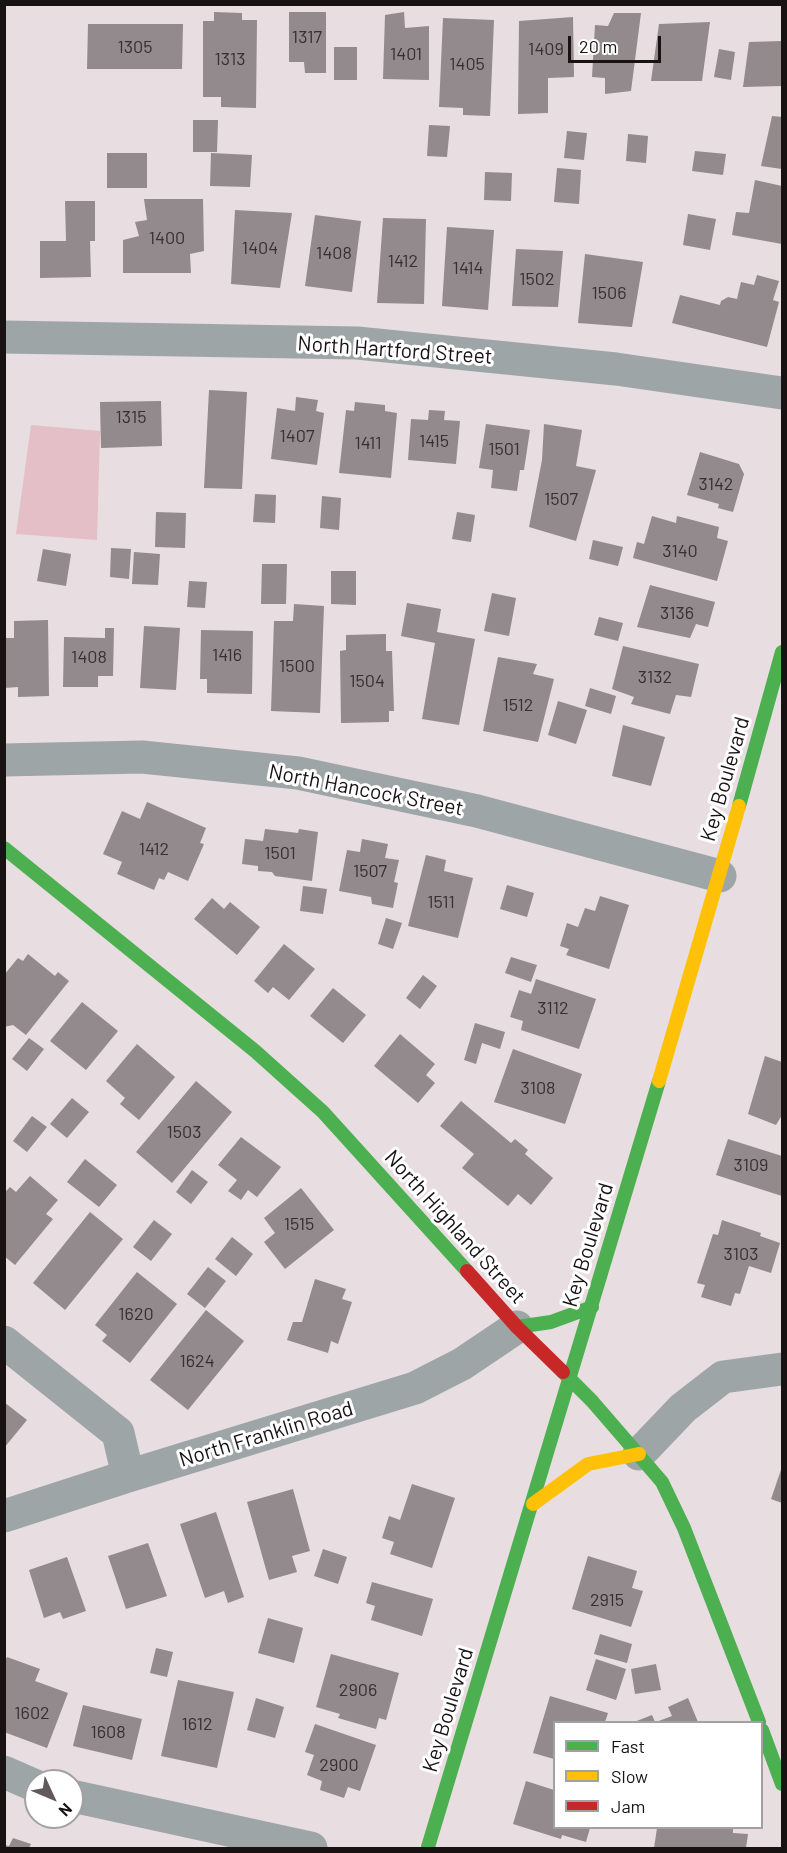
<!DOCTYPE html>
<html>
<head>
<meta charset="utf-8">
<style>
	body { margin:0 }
	#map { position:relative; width:787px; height:1853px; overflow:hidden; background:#e8dde0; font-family:Barlow,sans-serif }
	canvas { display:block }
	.frame { position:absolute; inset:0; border:6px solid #181213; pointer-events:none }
	.legend { position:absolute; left:553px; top:1721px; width:210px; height:108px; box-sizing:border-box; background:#fff; border:2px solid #a3a0a1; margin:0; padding:8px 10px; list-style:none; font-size:18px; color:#181213 }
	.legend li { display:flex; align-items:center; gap:12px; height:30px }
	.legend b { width:30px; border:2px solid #a3a0a1 }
	.north { position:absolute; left:24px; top:1769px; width:60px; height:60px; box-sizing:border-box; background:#fff; border:2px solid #a3a0a1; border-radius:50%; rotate:134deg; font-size:16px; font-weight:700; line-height:24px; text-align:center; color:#181213 }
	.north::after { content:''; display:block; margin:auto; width:21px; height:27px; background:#61595b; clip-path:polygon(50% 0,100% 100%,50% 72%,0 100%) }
	.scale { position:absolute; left:568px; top:36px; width:93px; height:27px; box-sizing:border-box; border:3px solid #181213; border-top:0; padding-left:8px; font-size:18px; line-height:21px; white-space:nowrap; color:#181213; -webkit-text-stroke:4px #fff; paint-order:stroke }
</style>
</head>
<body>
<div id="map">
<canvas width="787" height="1853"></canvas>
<div class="frame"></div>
<ul class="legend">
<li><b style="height:8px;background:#4caf50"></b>Fast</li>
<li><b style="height:8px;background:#ffc107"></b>Slow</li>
<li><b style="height:8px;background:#c62828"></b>Jam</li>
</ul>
<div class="north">N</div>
<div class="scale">20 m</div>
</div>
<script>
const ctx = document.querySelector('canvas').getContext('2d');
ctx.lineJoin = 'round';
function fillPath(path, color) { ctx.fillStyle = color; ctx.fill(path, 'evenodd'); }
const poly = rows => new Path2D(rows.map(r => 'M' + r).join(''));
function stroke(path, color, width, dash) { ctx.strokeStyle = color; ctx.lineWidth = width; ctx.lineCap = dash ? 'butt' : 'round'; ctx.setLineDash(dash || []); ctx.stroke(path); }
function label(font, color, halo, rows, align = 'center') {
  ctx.font = font + ' Barlow,sans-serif'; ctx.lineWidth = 6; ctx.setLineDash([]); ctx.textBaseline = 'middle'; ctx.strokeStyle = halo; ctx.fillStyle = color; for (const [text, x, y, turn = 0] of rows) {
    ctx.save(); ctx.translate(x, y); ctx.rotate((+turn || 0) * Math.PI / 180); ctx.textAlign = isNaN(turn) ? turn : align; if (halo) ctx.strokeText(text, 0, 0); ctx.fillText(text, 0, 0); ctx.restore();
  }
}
fillPath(poly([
	[31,425,100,431,97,540,16,534]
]), '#e4bfc7');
fillPath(poly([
	[214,12,242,13,242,20,257,20,256,108,221,107,221,97,203,97,203,21,214,21],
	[289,12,326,12,326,73,305,73,304,62,289,62],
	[404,12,405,28,429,26,429,80,383,79,385,15],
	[614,13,641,13,631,91,605,94,605,78,592,77,595,25,608,26],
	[573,17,574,77,548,78,548,113,518,114,519,21],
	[443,18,494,20,490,116,463,115,463,108,439,107],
	[710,22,702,81,651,81,659,24],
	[88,24,183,24,182,69,87,69],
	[782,41,782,86,743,87,749,42],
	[334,47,357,47,357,80,334,80],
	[719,49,735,52,731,80,714,77],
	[772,116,782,117,782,169,761,166],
	[193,120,218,120,217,152,193,152],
	[429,125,450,126,447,157,427,156],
	[567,131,587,133,584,160,564,158],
	[628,134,648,136,646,163,626,161],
	[695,151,726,154,723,175,692,171],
	[107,153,147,153,147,188,107,188],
	[211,153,252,155,250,187,210,186],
	[557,168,581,170,579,204,554,202],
	[485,172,512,173,511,201,484,200],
	[755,180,782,186,782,244,732,235,736,212,749,213],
	[144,199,203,199,204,251,190,254,191,273,123,273,123,240,139,236,135,222,147,220],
	[65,201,95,201,95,241,90,241,91,277,40,278,40,241,66,241],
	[235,210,292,213,280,288,231,284],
	[688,214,716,219,710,250,683,245],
	[315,215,361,221,352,292,305,286],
	[383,218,426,219,424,304,377,303],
	[447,227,494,230,488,310,442,306],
	[516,249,563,251,558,307,512,306],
	[585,254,643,262,632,327,578,323],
	[757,275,779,281,773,300,779,302,767,347,672,323,680,295,720,305,721,301,728,297,737,299,741,282,754,285],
	[209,390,247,392,242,489,204,488],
	[296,397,318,400,316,411,324,413,317,465,271,459,277,408,295,411],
	[161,401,162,446,101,448,100,402],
	[355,402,385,405,385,411,397,413,391,478,339,473,346,410,354,411],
	[429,410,445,411,444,420,460,421,456,464,408,460,411,419,428,420],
	[486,424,530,430,524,470,520,470,517,491,491,488,493,470,479,468],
	[544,424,582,430,576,466,596,470,576,541,529,527,542,460],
	[700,452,739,464,744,474,733,512,718,508,719,504,687,495],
	[255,494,276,495,275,523,253,522],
	[322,496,341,498,339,530,320,528],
	[156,512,186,513,185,548,155,547],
	[457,512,475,515,471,542,452,539],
	[652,516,676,523,677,516,719,527,717,538,728,541,717,581,633,558,637,542,644,544],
	[593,540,623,547,618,566,589,559],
	[111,548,131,549,129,579,110,577],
	[43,549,71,554,66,586,37,581],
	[134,552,160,554,158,585,132,584],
	[262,564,287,564,286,604,261,604],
	[331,571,356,571,356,605,331,604],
	[189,581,207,582,205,608,187,607],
	[650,585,715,602,708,627,696,624,690,638,637,627],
	[492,593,516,598,509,636,484,631],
	[407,603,441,609,437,632,475,639,459,725,422,719,435,643,401,636],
	[294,604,324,606,320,713,271,711,274,621,293,621],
	[599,617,623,623,618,641,594,635],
	[48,620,49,696,18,697,18,687,4,688,4,638,14,638,14,621],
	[144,626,180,628,176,690,140,688],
	[105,628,114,628,113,676,98,676,98,687,63,687,64,637,105,638],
	[201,630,253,631,252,694,207,693,207,679,200,679],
	[386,634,386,651,392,651,394,711,389,711,389,722,341,723,340,651,346,650,346,635],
	[623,646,699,664,691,697,676,695,670,714,631,704,634,697,612,689],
	[498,657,537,664,533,674,554,679,538,742,483,731],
	[590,688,616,696,611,714,585,706],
	[558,701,587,710,576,744,548,735],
	[623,725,665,737,651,786,612,776],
	[147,802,206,828,200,843,204,844,188,881,168,872,164,880,159,878,154,890,117,874,122,862,103,854,122,811,140,819],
	[265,829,298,833,299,829,318,832,312,881,275,876,272,872,258,871,258,866,242,864,245,839,263,841],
	[362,839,388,844,385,858,399,860,394,882,398,883,393,908,372,904,371,897,339,891,347,850,360,852],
	[426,855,446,860,444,871,473,878,458,938,408,926],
	[507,885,534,893,527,917,500,909],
	[303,886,327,889,323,914,300,911],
	[600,896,629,905,609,969,566,955,569,949,560,946,567,923,578,927,585,908,595,911],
	[212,898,224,909,230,902,260,927,237,955,194,919],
	[386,918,402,923,393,949,378,944],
	[284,944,315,969,289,1000,273,987,268,993,254,981],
	[28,954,55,976,58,972,69,981,26,1035,13,1025,4,1027,4,975,18,958,23,961],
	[511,957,537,965,531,982,505,973],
	[423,975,437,986,420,1009,406,998],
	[536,979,596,999,579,1049,521,1030,523,1021,510,1017,519,990,531,994],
	[333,988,366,1015,343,1043,310,1016],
	[82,1002,118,1031,86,1070,50,1041],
	[475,1023,505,1032,500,1049,482,1043,476,1064,464,1060],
	[400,1034,435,1064,426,1075,435,1083,418,1103,374,1066],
	[29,1038,44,1049,27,1071,12,1059],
	[137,1044,175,1077,139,1120,120,1104,125,1098,106,1081],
	[513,1049,582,1074,565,1124,494,1102],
	[765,1056,782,1062,782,1115,776,1125,748,1114],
	[196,1081,232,1112,172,1183,136,1152],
	[72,1098,89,1112,67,1138,50,1124],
	[461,1101,511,1143,515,1139,528,1150,525,1154,553,1178,531,1205,518,1194,508,1206,462,1168,474,1154,440,1126],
	[32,1116,47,1127,27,1152,13,1141],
	[241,1137,281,1167,257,1197,248,1190,241,1200,228,1191,237,1180,218,1165],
	[728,1139,782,1156,782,1196,716,1175],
	[85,1159,117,1185,99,1207,67,1182],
	[192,1170,208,1182,191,1204,176,1192],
	[30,1176,58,1200,46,1214,53,1219,15,1265,4,1256,4,1193,10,1187,16,1192],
	[301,1188,334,1230,285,1269,264,1242,275,1233,264,1218],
	[90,1212,123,1239,65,1310,33,1283],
	[154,1220,172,1234,151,1261,133,1247],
	[722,1220,761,1233,760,1236,780,1243,771,1273,749,1266,740,1294,735,1293,731,1306,701,1297,705,1285,697,1283,713,1234,718,1235],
	[232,1237,253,1254,236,1276,215,1259],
	[208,1267,226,1281,205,1308,187,1294],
	[137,1272,177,1304,130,1363,102,1341,107,1335,95,1325],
	[315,1279,346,1289,342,1299,352,1302,338,1344,331,1341,328,1353,287,1340,293,1322,302,1322],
	[206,1310,244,1341,188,1410,150,1380],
	[4,1402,27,1420,4,1448],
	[782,1467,782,1503,771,1499],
	[412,1484,455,1498,432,1568,390,1554,394,1542,382,1538,389,1516,400,1520],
	[293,1489,310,1551,292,1556,297,1572,269,1580,247,1502],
	[216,1512,244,1597,228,1603,224,1591,205,1598,180,1524],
	[148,1543,167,1596,126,1609,108,1556],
	[323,1549,347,1557,338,1584,314,1576],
	[588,1556,637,1571,632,1588,643,1591,631,1627,572,1609],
	[67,1557,86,1611,63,1619,60,1612,44,1618,29,1570],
	[372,1582,433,1599,422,1636,371,1620,375,1606,366,1603],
	[268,1618,303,1628,294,1663,258,1653],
	[600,1634,632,1644,627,1663,594,1654],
	[156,1648,173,1652,167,1677,150,1673],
	[331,1654,399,1673,386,1720,379,1718,376,1729,338,1718,340,1714,316,1707],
	[7,1657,40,1669,35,1681,68,1693,47,1748,4,1732,4,1663],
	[596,1659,626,1669,616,1700,586,1690],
	[656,1664,661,1690,635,1694,631,1669],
	[178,1680,234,1692,217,1768,161,1756],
	[550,1696,608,1713,605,1722,554,1722,554,1759,533,1753],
	[256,1698,284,1707,275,1738,247,1730],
	[688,1698,698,1722,656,1722,672,1716,668,1707],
	[83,1705,142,1719,132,1760,73,1746],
	[652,1715,655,1722,634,1722],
	[315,1724,376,1745,360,1791,348,1787,344,1798,320,1790,322,1781,307,1775,314,1755,305,1752],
	[526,1781,554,1790,554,1828,590,1828,586,1842,562,1835,561,1839,513,1824],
	[657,1828,733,1828,733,1833,748,1834,746,1848,654,1848],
	[13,1838,31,1844,29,1848,4,1848,4,1845,9,1846]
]), '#928a8c');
stroke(poly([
	[4,337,357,343,616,369,782,393],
	[4,760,142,757,298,773,477,811,720,876],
	[4,1342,118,1433,128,1476],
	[639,1454,683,1408,723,1377,782,1369],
	[4,1516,128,1476,415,1388,462,1364,517,1327],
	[4,1772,36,1786],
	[72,1796,311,1848]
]), '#9ea5a7', 33);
stroke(poly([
	[739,806,782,652],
	[4,848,255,1051,323,1112,467,1271],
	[517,1327,551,1322,592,1307],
	[563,1372,592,1401,662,1482,684,1528,759,1722],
	[762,1730,782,1784],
	[428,1847,659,1081]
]), '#4caf50', 14);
stroke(poly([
	[659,1081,739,806],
	[533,1504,588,1464,639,1454]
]), '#ffc107', 14);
stroke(poly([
	[467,1271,517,1327,563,1372]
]), '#c62828', 14);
label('18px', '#363031', null, [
	["1317",307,37],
	["1305",135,47],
	["1409",546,49],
	["1401",406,54],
	["1313",230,59],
	["1405",467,64],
	["1400",167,238],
	["1404",260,248],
	["1408",334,253],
	["1412",403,261],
	["1414",468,268],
	["1502",537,279],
	["1506",609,293],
	["1315",131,417],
	["1407",297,436],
	["1415",434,441],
	["1411",368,443],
	["1501",504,449],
	["3142",716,484],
	["1507",561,499],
	["3140",680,551],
	["3136",677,613],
	["1416",227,655],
	["1408",89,657],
	["1500",297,666],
	["3132",655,677],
	["1504",367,681],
	["1512",518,705],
	["1412",154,849],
	["1501",280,853],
	["1507",370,871],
	["1511",441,902],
	["3112",553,1008],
	["3108",538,1088],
	["1503",184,1132],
	["3109",751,1165],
	["1515",299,1224],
	["3103",741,1254],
	["1620",136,1314],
	["1624",197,1361],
	["2915",607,1600],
	["2906",358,1690],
	["1602",32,1713],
	["1612",197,1724],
	["1608",108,1732],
	["2900",339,1765]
]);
label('21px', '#181213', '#fff', [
	["North Hartford Street",395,350,4],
	["Key Boulevard",725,779,-74],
	["North Hancock Street",366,790,11],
	["North Highland Street",455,1227,48],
	["Key Boulevard",588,1245,-73],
	["North Franklin Road",266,1434,-17],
	["Key Boulevard",448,1710,-73]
]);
</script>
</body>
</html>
